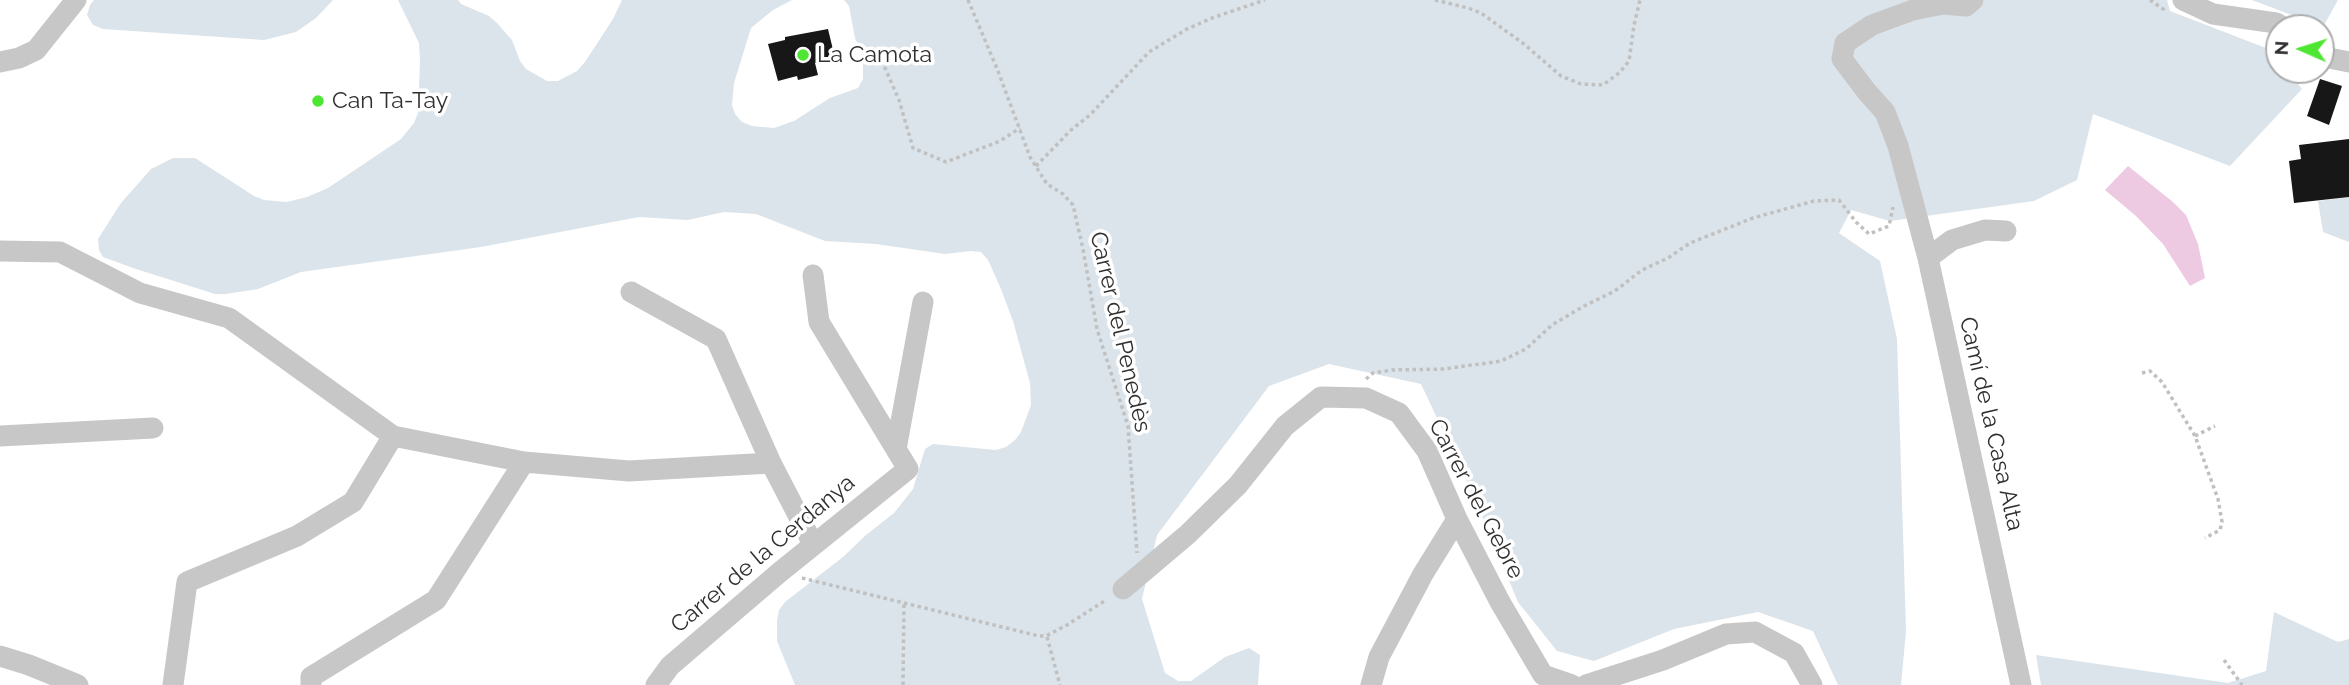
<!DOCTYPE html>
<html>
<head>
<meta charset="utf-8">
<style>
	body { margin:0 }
	#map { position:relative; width:2349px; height:685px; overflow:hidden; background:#fff; font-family:Raleway,sans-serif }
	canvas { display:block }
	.north { position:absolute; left:2265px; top:14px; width:70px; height:70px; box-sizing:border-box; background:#fff; border:2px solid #acacac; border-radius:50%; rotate:273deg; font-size:19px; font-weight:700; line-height:28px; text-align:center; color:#303030 }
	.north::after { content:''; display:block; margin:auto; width:24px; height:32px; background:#4fe633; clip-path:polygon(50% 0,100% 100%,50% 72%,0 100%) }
</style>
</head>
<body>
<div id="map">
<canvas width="2349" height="685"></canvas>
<div class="north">N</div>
</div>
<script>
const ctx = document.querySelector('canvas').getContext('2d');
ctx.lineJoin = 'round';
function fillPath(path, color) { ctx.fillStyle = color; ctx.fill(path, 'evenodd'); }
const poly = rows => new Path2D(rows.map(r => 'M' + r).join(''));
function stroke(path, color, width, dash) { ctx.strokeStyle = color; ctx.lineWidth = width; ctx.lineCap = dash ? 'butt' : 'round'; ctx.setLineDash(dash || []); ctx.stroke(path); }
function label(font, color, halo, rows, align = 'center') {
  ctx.font = font + ' Raleway,sans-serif'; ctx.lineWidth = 7; ctx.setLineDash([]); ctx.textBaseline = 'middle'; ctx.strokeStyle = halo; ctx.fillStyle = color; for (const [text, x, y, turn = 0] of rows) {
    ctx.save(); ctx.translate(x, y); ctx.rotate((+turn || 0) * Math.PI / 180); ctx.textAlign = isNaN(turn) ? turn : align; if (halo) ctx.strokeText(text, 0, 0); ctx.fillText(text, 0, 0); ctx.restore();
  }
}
fillPath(poly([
	[94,0,333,0,316,18,296,32,264,40,103,29,93,25,87,15,90,5],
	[398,0,458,0,461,4,489,16,497,23,512,40,520,61,526,69,547,81,558,81,577,71,585,62,613,19,622,0,792,0,773,10,751,28,734,83,732,105,735,114,742,122,752,126,774,128,794,121,830,98,858,88,863,79,863,57,855,38,849,6,844,0,2167,0,2170,11,2271,50,2279,60,2279,70,2287,70,2302,89,2230,166,2093,114,2077,180,2034,201,1890,221,1851,210,1839,233,1880,261,1897,339,1906,631,1901,685,1838,685,1813,631,1758,612,1674,629,1594,661,1557,651,1518,602,1470,488,1421,384,1329,364,1269,386,1157,535,1142,599,1165,673,1178,681,1191,681,1225,657,1249,648,1260,655,1258,685,795,685,777,641,777,621,779,610,785,602,843,557,866,535,894,513,913,489,925,449,933,444,996,450,1006,447,1015,440,1021,432,1031,405,1030,383,1013,321,1001,289,988,260,981,252,971,251,945,254,876,244,825,241,756,214,724,212,688,220,639,217,481,247,301,272,258,289,226,294,215,294,133,268,103,257,99,250,98,239,121,203,151,169,173,158,195,158,254,196,264,200,287,202,307,197,328,188,401,139,414,123,418,113,420,62,419,43],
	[2252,0,2338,0,2323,27],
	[2349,197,2349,242,2323,232,2318,201],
	[2274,612,2338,642,2349,639,2349,685,2041,685,2036,655,2228,683,2266,671]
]), '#dbe4ea');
fillPath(poly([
	[2128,166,2173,202,2186,215,2198,244,2205,278,2190,286,2163,244,2136,216,2105,190]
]), '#edcae2');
fillPath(poly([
	[828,29,835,58,815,63,818,75,798,80,797,76,778,81,768,44,785,40,785,37],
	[2320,79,2342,86,2329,125,2307,116],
	[2349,139,2349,197,2294,203,2289,161,2301,159,2299,145]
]), '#171717');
stroke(poly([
	[968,0,998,71,1030,157,1047,184,1063,194,1073,205,1083,249,1097,329,1128,426,1137,553],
	[1435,0,1468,8,1481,13,1524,44,1561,76,1581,84,1603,85,1620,72,1629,61,1634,25,1640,0],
	[2150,0,2166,11],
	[879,54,899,100,913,148,946,162,1000,141,1020,128],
	[1036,166,1071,130,1090,115,1149,52,1187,29,1212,18,1265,0],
	[2142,373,2150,371,2162,382,2195,436,2218,499,2222,522,2220,530,2205,538],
	[1366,379,1373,373,1392,370,1444,369,1501,361,1526,349,1552,325,1584,306,1615,291,1642,270,1668,258,1690,243,1753,218,1814,201,1839,200,1856,222,1869,234,1889,226,1893,207],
	[2195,436,2215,426],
	[802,578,1039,636,1046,636,1067,625,1106,600],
	[1047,637,1060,685],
	[2224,660,2242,685],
	[903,685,904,603]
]), '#c0c0c0', 3.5, [3.5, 3.5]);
stroke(poly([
	[2183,0,2213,14,2276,23,2285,28],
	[2321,52,2329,58,2349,62],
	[0,62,19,58,36,50,76,0],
	[2006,231,1985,230,1952,240,1928,258,2021,685],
	[0,251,60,252,140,293,229,318,393,436,524,462,629,471,771,463],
	[1928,258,1898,146,1885,112,1867,92,1842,59,1845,43,1872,25,1913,10,1943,4,1966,6,1973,0],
	[631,292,716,339,771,463,813,544],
	[0,436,153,428],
	[896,449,923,302],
	[1123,589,1188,534,1238,485,1285,426,1321,397,1366,398,1399,413,1427,451,1457,519,1500,602,1543,675,1572,685],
	[0,656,29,665,78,685],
	[173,685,187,582,297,536,353,502,393,436],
	[311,685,311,677,436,600,524,462],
	[656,685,670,666,780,572,908,469,819,322,813,275],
	[1371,685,1379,657,1423,574,1457,519],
	[1586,685,1663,660,1726,634,1755,632,1794,653,1812,685]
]), '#c7c7c7', 21);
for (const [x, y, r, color] of [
	[803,55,7,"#4fe633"],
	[318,101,7,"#4fe633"]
]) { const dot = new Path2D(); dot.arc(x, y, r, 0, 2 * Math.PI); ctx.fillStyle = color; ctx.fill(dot); stroke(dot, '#fff', 2.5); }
label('23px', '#303030', '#fff', [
	["La Camota",817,55],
	["Can Ta-Tay",332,101]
], 'left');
label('23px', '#303030', '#fff', [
	["Carrer del Penedès",1120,332,77],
	["Camí de la Casa Alta",1991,424,77],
	["Carrer del Gebre",1476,499,62],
	["Carrer de la Cerdanya",763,554,-40]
]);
</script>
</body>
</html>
